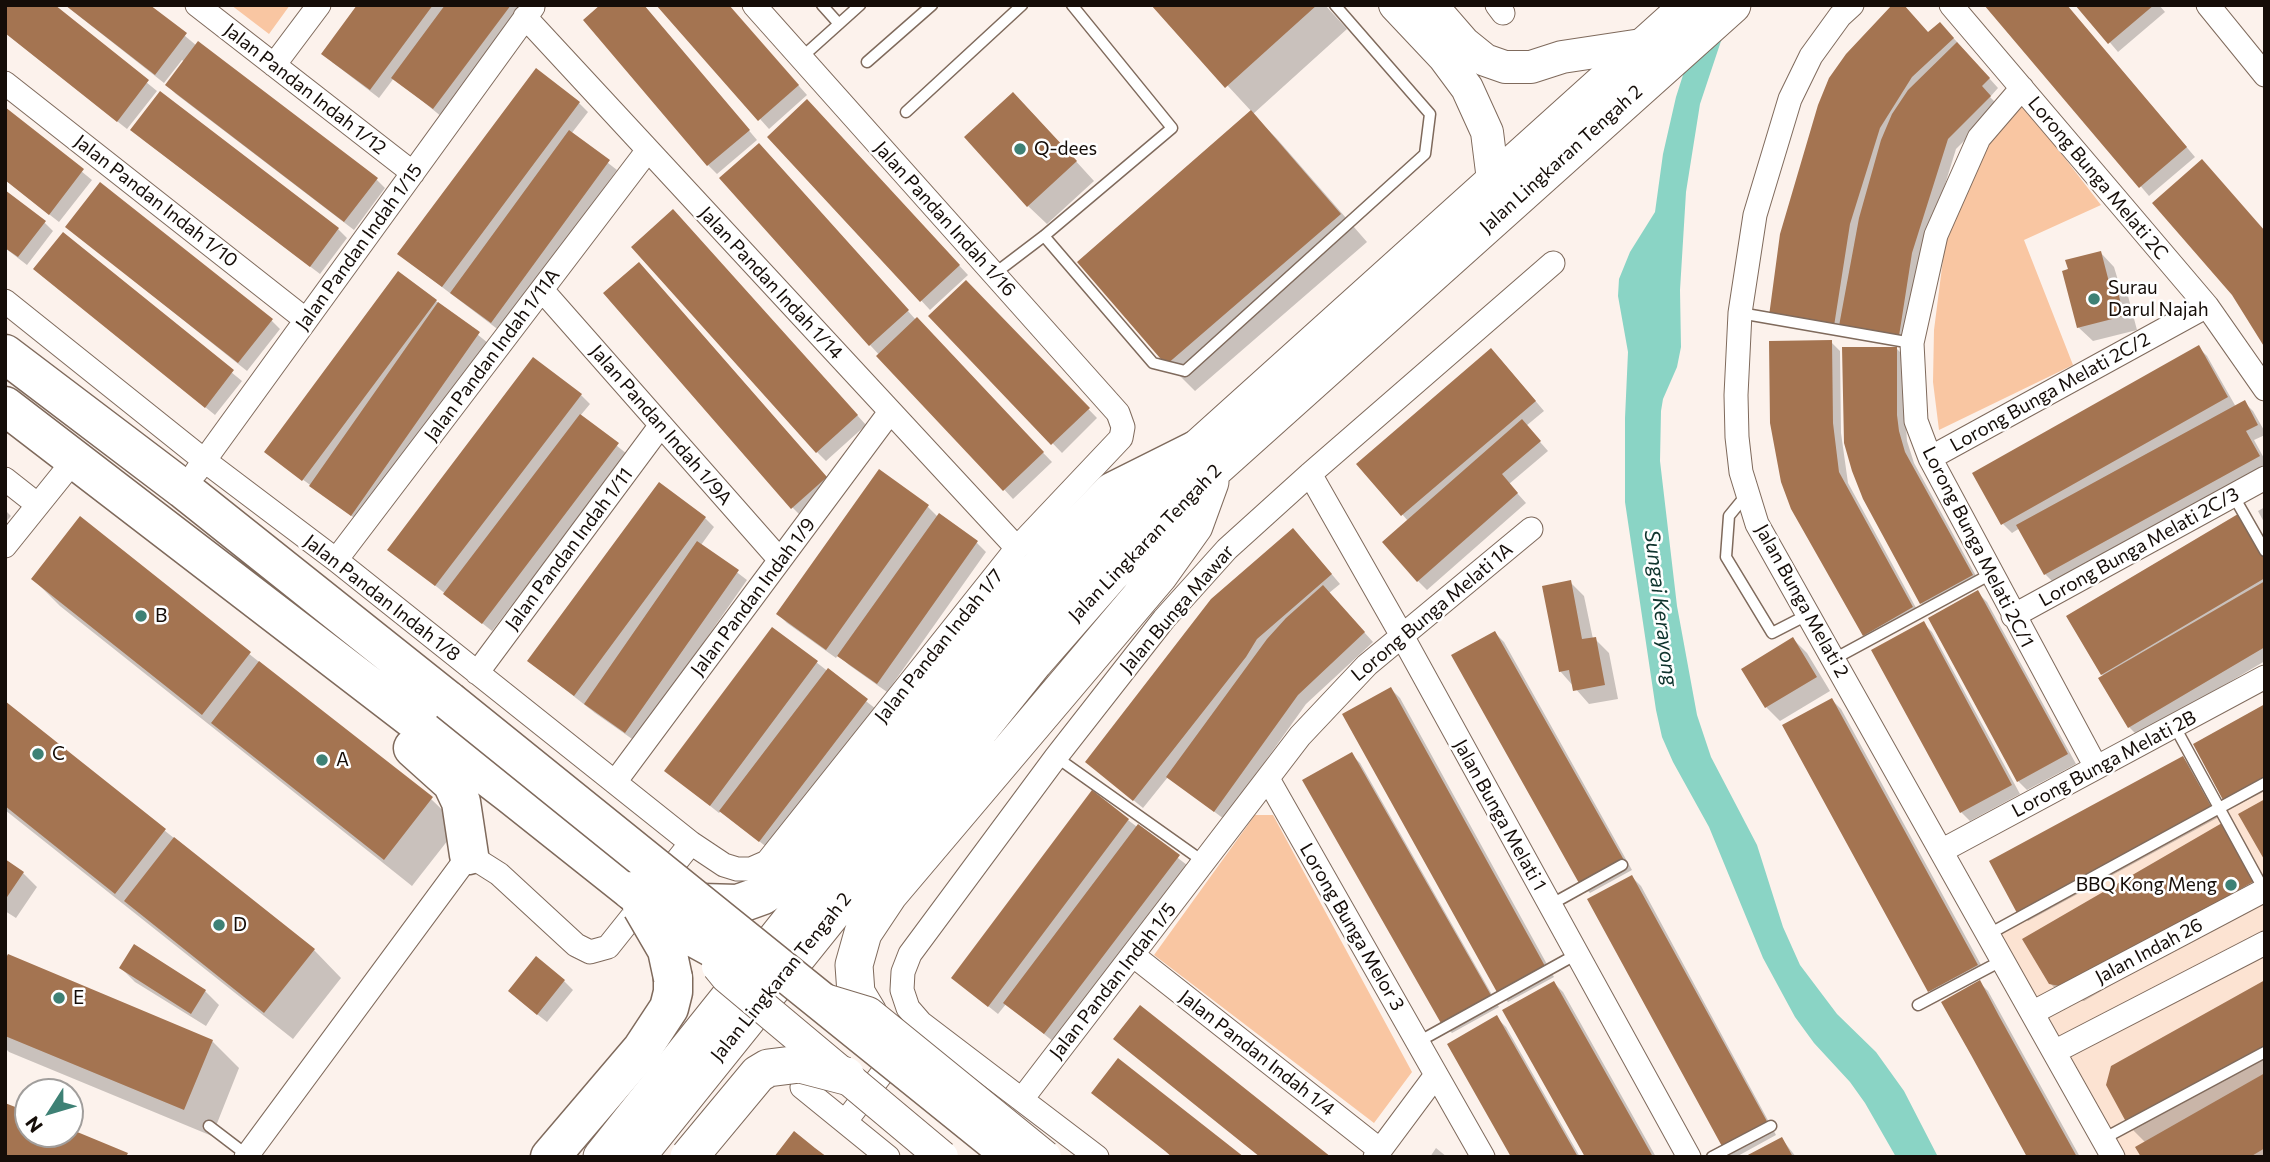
<!DOCTYPE html>
<html>
<head>
<meta charset="utf-8">
<style>
	body { margin:0 }
	#map { position:relative; width:2270px; height:1162px; overflow:hidden; background:#fcf2ec; font-family:Commissioner,sans-serif }
	canvas { display:block }
	.frame { position:absolute; inset:0; border:7px solid #150d08; pointer-events:none }
	.north { position:absolute; left:14px; top:1078px; width:70px; height:70px; box-sizing:border-box; background:#fff; border:2px solid #a19e9c; border-radius:50%; rotate:233deg; font-size:19px; font-weight:700; line-height:28px; text-align:center; color:#150d08 }
	.north::after { content:''; display:block; margin:auto; width:24px; height:32px; background:#3e8175; clip-path:polygon(50% 0,100% 100%,50% 72%,0 100%) }
</style>
</head>
<body>
<div id="map">
<canvas width="2270" height="1162"></canvas>
<div class="frame"></div>
<div class="north">N</div>
</div>
<script>
const ctx = document.querySelector('canvas').getContext('2d');
ctx.lineJoin = 'round';
function fillPath(path, color) { ctx.fillStyle = color; ctx.fill(path, 'evenodd'); }
const poly = rows => new Path2D(rows.map(r => 'M' + r).join(''));
function stroke(path, color, width, dash) { ctx.strokeStyle = color; ctx.lineWidth = width; ctx.lineCap = dash ? 'butt' : 'round'; ctx.setLineDash(dash || []); ctx.stroke(path); }
function label(font, color, halo, rows, align = 'center') {
  ctx.font = font + ' Commissioner,sans-serif'; ctx.lineWidth = 5; ctx.setLineDash([]); ctx.textBaseline = 'middle'; ctx.strokeStyle = halo; ctx.fillStyle = color; for (const [text, x, y, turn = 0] of rows) {
    ctx.save(); ctx.translate(x, y); ctx.rotate((+turn || 0) * Math.PI / 180); ctx.textAlign = isNaN(turn) ? turn : align; if (halo) ctx.strokeText(text, 0, 0); ctx.fillText(text, 0, 0); ctx.restore();
  }
}
fillPath(poly([
	[2265,781,2265,1157,2110,1157,1990,933]
]), '#fce3d2');
fillPath(poly([
	[231,5,290,5,269,34],
	[2020,100,2101,205,2024,240,2073,365,1939,430,1933,382,1934,330,1947,228,1981,144],
	[1255,815,1273,815,1412,1072,1374,1123,1154,955]
]), '#f9c6a2');
fillPath(poly([
	[1728,20,1700,104,1686,192,1680,290,1681,347,1677,367,1663,399,1661,411,1660,461,1677,606,1697,715,1711,757,1757,845,1783,927,1800,965,1837,1014,1876,1052,1904,1091,1938,1157,1896,1157,1865,1103,1850,1082,1814,1043,1795,1017,1763,958,1709,827,1673,762,1662,737,1656,710,1625,502,1625,418,1628,352,1618,296,1619,279,1630,252,1655,212,1663,154,1676,97,1691,50]
]), '#8ad4c5');
fillPath(poly([
	[52,5,157,91,127,129,5,33],
	[65,5,148,5,197,46,376,179,385,188,354,230,176,94,167,85,185,62,182,60,164,83],
	[359,5,526,5,442,117,394,78,379,98,332,62],
	[643,5,757,140,717,174,708,165],
	[658,5,727,5,807,95,769,129],
	[1153,5,1325,5,1347,29,1253,114,1278,140,1367,242,1195,391,1168,364,1252,112],
	[1987,5,2066,5,2195,157,2149,196],
	[2078,5,2159,5,2165,12,2118,52],
	[1949,33,1998,88,1990,97,1999,106,1956,149,1921,262,1907,344,1771,315,1929,34],
	[1849,326,1908,336,1907,339],
	[579,103,588,112,571,134,617,170,500,331,409,262],
	[5,109,92,180,59,222,5,180],
	[816,111,968,275,930,310,770,137],
	[1032,113,1094,181,1047,224,1028,206],
	[142,139,338,229,347,238,320,274],
	[768,154,916,320,1052,462,1013,499,870,345,722,179],
	[682,220,866,425,826,461,817,452],
	[44,222,53,231,27,265,5,248],
	[67,227,271,320,280,329,247,371],
	[63,235,242,381,215,415,35,269],
	[2100,252,2114,267,2120,287,2128,296,2137,330,2093,341,2078,327],
	[648,273,835,487,801,516,792,507],
	[966,282,1097,418,1062,453,930,316],
	[436,301,488,343,361,523,266,452],
	[1831,342,1840,351,1841,433,1848,483,1921,617,1873,643,1864,634,1793,508],
	[2198,347,2207,356,2236,407,2244,402,2253,411,2265,432,2265,435,2254,440,2265,460,2265,468,2054,583,2045,574,2020,528,2012,533,2003,524],
	[1897,349,1906,358,1906,426,1907,441,1914,463,1981,585,1930,612,1921,603,1846,442],
	[1500,359,1544,411,1526,426,1548,451,1509,484,1526,503,1427,590,1418,581,1408,521,1359,464],
	[581,395,590,404,580,416,627,454,492,631,397,555],
	[879,472,928,507,938,517,977,543,986,552,887,692,849,665,838,655,836,658,787,623,778,614],
	[2265,507,2265,524,2258,511],
	[5,510,11,516,5,523],
	[2238,517,2265,556,2265,661,2138,736,2129,727,2102,674],
	[705,518,714,527,701,545,747,580,635,741,595,713,529,661],
	[80,519,431,799,459,826,412,886,60,606,33,579],
	[1302,539,1340,584,1329,593,1373,642,1306,704,1224,819,1168,777,1143,808,1087,762],
	[1570,582,1584,596,1593,639,1595,639,1609,653,1618,699,1589,704,1560,671],
	[1978,593,1987,602,2076,764,2027,790,2018,781],
	[1923,623,1932,632,2020,794,1970,821,1961,812],
	[1495,633,1504,642,1632,870,1590,893,1581,884],
	[1793,639,1807,653,1830,691,1780,721,1766,707,1743,670],
	[816,662,876,709,769,849,721,811,719,813,666,771],
	[1391,689,1400,698,1554,977,1508,1002,1499,993],
	[1832,700,1841,709,1986,974,1939,1000,1930,991],
	[5,703,314,950,341,978,293,1039,5,810],
	[2265,707,2265,791,2234,807,2225,798],
	[1351,754,1360,763,1499,1007,1452,1033,1443,1024],
	[2183,758,2192,767,2219,817,2028,921,2019,912],
	[1128,820,1187,865,1054,1042,1006,1004,998,1014,953,978],
	[2222,825,2265,896,2084,1001,2064,998,2050,983],
	[5,861,23,873,37,887,16,918,5,911],
	[1632,877,1641,886,1776,1135,1736,1157,1733,1157,1725,1149],
	[5,953,9,956,212,1041,239,1068,212,1136,9,1052,5,1048],
	[121,968,205,991,219,1005,206,1026,135,982],
	[564,981,573,990,547,1022,519,1000],
	[1979,982,1988,991,2080,1157,2029,1157],
	[2265,982,2265,1157,2143,1157,2146,1143,2133,1130],
	[1554,983,1563,992,1656,1157,1587,1157],
	[1497,1018,1506,1027,1580,1157,1513,1157],
	[1782,1139,1796,1157,1748,1157],
	[1436,1148,1447,1157,1430,1157]
]), '#0003');
fillPath(poly([
	[5,5,55,5,149,80,117,122,5,33],
	[65,5,150,5,187,33,155,75],
	[357,5,433,5,370,90,321,54],
	[445,5,511,5,433,109,391,78],
	[600,5,644,5,750,130,707,166,583,20],
	[656,5,729,5,799,85,758,121],
	[1151,5,1317,5,1225,88],
	[1892,5,1904,5,1928,32,1940,22,1954,38,1912,77,1880,128,1850,224,1834,326,1769,316,1780,234,1818,105,1829,78,1846,54],
	[1984,5,2067,5,2187,147,2139,188],
	[2075,5,2154,5,2108,44],
	[198,41,378,178,344,222,165,85],
	[1957,42,1990,78,1982,86,1991,96,1948,139,1912,253,1899,336,1839,326,1859,218,1881,140,1892,114,1908,90],
	[536,68,580,102,442,287,397,254],
	[160,91,339,228,310,267,130,130],
	[1013,92,1077,161,1027,207,964,137],
	[807,99,960,265,920,302,767,137],
	[5,107,84,169,49,215,5,180],
	[1251,110,1341,214,1166,365,1077,262],
	[569,130,610,160,491,323,450,293],
	[759,143,909,310,869,346,719,178],
	[2202,159,2265,231,2265,348,2232,295,2152,203],
	[100,182,273,319,238,363,65,227],
	[5,190,46,221,18,257,5,248],
	[673,209,858,415,816,453,631,247],
	[63,232,234,370,205,408,33,269],
	[2101,251,2109,282,2115,280,2124,316,2077,328,2062,271,2068,269,2065,260],
	[639,262,827,477,791,509,603,293],
	[398,271,437,300,302,481,264,452],
	[966,280,1090,408,1051,445,928,316],
	[438,302,480,332,351,516,309,486],
	[917,317,1044,452,1003,491,876,356],
	[1832,340,1833,423,1839,472,1913,607,1863,636,1791,509,1781,482,1770,423,1769,341],
	[2199,345,2228,397,2001,525,1972,473],
	[1842,347,1897,347,1897,415,1899,431,1905,452,1973,575,1920,604,1863,499,1852,471,1844,443],
	[1491,348,1536,401,1401,516,1356,464],
	[533,357,582,394,435,586,387,550],
	[2245,400,2258,425,2246,431,2260,456,2044,575,2016,525],
	[580,414,619,443,482,624,443,594],
	[1522,419,1541,441,1502,474,1518,493,1417,582,1382,542],
	[879,469,929,505,826,650,776,614],
	[659,482,706,517,574,696,527,661],
	[939,513,978,541,877,684,837,656],
	[2238,514,2265,559,2265,578,2101,675,2066,616],
	[80,516,251,652,202,715,31,579],
	[1293,528,1332,574,1257,639,1246,657,1133,801,1085,762,1211,599],
	[697,541,739,570,625,733,584,704],
	[1571,580,1582,639,1596,637,1605,685,1573,691,1569,670,1559,672,1542,586],
	[2265,581,2265,647,2128,728,2098,678],
	[1323,585,1365,632,1298,695,1214,812,1166,777,1267,639,1286,618],
	[1978,590,2068,754,2017,782,1928,618],
	[1924,621,2012,785,1960,813,1871,650],
	[772,627,818,661,710,806,664,771],
	[1495,631,1624,860,1580,885,1451,655],
	[1793,637,1817,677,1765,708,1741,669],
	[259,661,433,797,384,860,211,723],
	[828,668,868,699,759,842,719,811],
	[1391,687,1546,968,1498,994,1342,714],
	[1832,698,1978,965,1928,992,1782,725],
	[5,701,166,829,115,894,5,806],
	[2265,704,2265,777,2223,800,2193,744],
	[1352,752,1492,997,1442,1025,1302,780],
	[2183,756,2212,808,2017,913,1989,861],
	[1092,790,1129,819,988,1007,951,978],
	[2265,799,2265,861,2238,814],
	[2222,823,2256,880,2070,988,2049,984,2022,939],
	[1138,824,1180,855,1044,1034,1003,1003],
	[174,837,315,949,264,1013,124,901],
	[5,859,24,872,5,900],
	[1632,875,1769,1125,1724,1150,1587,899],
	[134,944,206,990,191,1014,119,968],
	[8,954,213,1040,184,1110,5,1036,5,961],
	[536,956,565,980,537,1015,508,991],
	[1980,980,1999,1016,2077,1157,2027,1157,1971,1055,1941,1002],
	[2265,980,2265,1056,2131,1131,2106,1085,2111,1066],
	[1554,981,1643,1139,1653,1157,1585,1157,1532,1063,1502,1010],
	[1140,1005,1174,1032,1331,1157,1260,1157,1250,1149,1113,1039],
	[1497,1015,1517,1050,1578,1157,1511,1157,1447,1044],
	[1118,1058,1244,1157,1172,1157,1165,1151,1091,1093],
	[2265,1073,2265,1148,2250,1157,2141,1157,2135,1147],
	[5,1103,28,1112,28,1134,70,1134,70,1129,128,1153,126,1157,5,1157],
	[794,1131,815,1148,827,1157,774,1157],
	[1782,1137,1793,1157,1744,1157]
]), '#a47451');
const service = poly([
	[822,5,839,24],
	[801,58,860,5],
	[867,62,932,5],
	[906,112,1022,5],
	[1044,236,1153,363,1185,371,1425,154,1430,114,1335,5],
	[994,274,1044,236,1172,128,1072,5],
	[1740,313,1912,343],
	[1747,494,1729,516,1726,557,1772,633,1809,614],
	[2233,495,2265,551],
	[1834,659,1991,574],
	[2175,727,2264,890],
	[1056,757,1204,862],
	[1550,905,1622,865],
	[1989,934,2265,783],
	[1918,1005,2003,960],
	[1418,1042,1577,954],
	[209,1126,247,1155],
	[2103,1139,2265,1052],
	[1712,1157,1771,1126]
]);
const minor = poly([
	[197,5,413,173],
	[1497,5,1503,13],
	[1852,5,1840,16,1811,56,1790,99,1755,215,1740,313,1736,395,1737,437,1741,472,1757,524,2113,1157],
	[1951,5,2207,306,2265,389],
	[2208,5,2265,75],
	[525,17,1017,548],
	[274,65,319,5],
	[5,83,306,320],
	[2022,88,1979,138,1936,235,1912,343,1916,421,1930,458,2096,767],
	[542,290,780,560],
	[5,301,205,461,336,560,691,843,724,865,737,869,751,869,767,862,1017,548,1121,438,1123,427,1118,413,754,5],
	[1930,458,2207,306],
	[196,472,533,7],
	[1310,474,1401,634,1689,1157],
	[5,479,38,505],
	[5,546,75,459],
	[336,560,648,150],
	[2013,616,2265,478],
	[477,673,661,425],
	[1268,779,1483,1157],
	[615,782,890,412],
	[1943,850,2265,677],
	[1134,956,1380,1150],
	[2032,1013,2265,890],
	[2054,1052,2265,943],
	[802,1087,888,1157],
	[1022,1099,1300,736,1367,665,1531,529],
	[845,1122,900,1050],
	[246,1157,469,855,499,874,576,945,590,952,608,947,691,843],
	[1097,1157,921,1023,908,1008,902,990,903,972,910,954,1056,757,1164,619,1227,549,1310,474,1553,263],
	[1375,1157,1436,1075]
]);
const secondary = poly([
	[1395,5,1444,57,1467,88,1487,132,1493,180],
	[1431,5,1464,43,1485,60,1505,67,1531,67,1562,57,1648,44]
]);
const trunk = poly([
	[868,1013,856,993,854,965,863,933,889,894,1159,575,1194,526,1210,482],
	[602,1157,1012,644,1090,554,1196,450,1690,5],
	[636,1157,1034,662,1110,575,1214,469,1732,5]
]);
const motorway = poly([
	[5,354,183,489,449,701],
	[5,406,510,794,632,891],
	[413,748,452,783,461,802,469,855],
	[701,903,738,904,763,895,781,883,800,862,926,699,1055,550,1112,492,1196,450],
	[550,1157,642,1049,669,1008,673,992,673,978]
]);
stroke(service, '#7f6a5c', 13);
stroke(minor, '#7f6a5c', 25);
stroke(secondary, '#7f6a5c', 34);
stroke(trunk, '#7f6a5c', 39);
stroke(motorway, '#7f6a5c', 41);
stroke(service, '#fff', 10);
stroke(minor, '#fff', 23);
stroke(secondary, '#fff', 32);
stroke(trunk, '#fff', 37);
stroke(motorway, '#fff', 38);
const secondaryBridge = poly([
	[718,966,727,977,942,1157],
	[825,1000,868,1013,1045,1157]
]);
const trunkBridge = poly([
	[689,1157,758,1074,768,1068,800,1064,846,1076]
]);
const motorwayBridge = poly([
	[449,701,1014,1157],
	[632,891,695,938,737,961,759,979],
	[642,907,667,950,673,978]
]);
stroke(secondaryBridge, '#7f6a5c', 34, []);
stroke(trunkBridge, '#7f6a5c', 39, []);
stroke(motorwayBridge, '#7f6a5c', 41, []);
stroke(secondaryBridge, '#fff', 32);
stroke(trunkBridge, '#fff', 37);
stroke(motorwayBridge, '#fff', 38);
for (const [x, y, r, color] of [
	[1020,149,7,"#3e8175"],
	[2094,299,7,"#3e8175"],
	[141,616,7,"#3e8175"],
	[38,754,7,"#3e8175"],
	[322,760,7,"#3e8175"],
	[2231,885,7,"#3e8175"],
	[219,925,7,"#3e8175"],
	[59,998,7,"#3e8175"]
]) { const dot = new Path2D(); dot.arc(x, y, r, 0, 2 * Math.PI); ctx.fillStyle = color; ctx.fill(dot); stroke(dot, '#fff', 2.5); }
label('19px', '#150d08', '#fff', [
	["Jalan Pandan Indah 1/12",305,89,38],
	["Jalan Lingkaran Tengah 2",1561,159,-42],
	["Lorong Bunga Melati 2C",2098,178,50],
	["Jalan Pandan Indah 1/10",156,201,38],
	["Jalan Pandan Indah 1/16",945,219,48],
	["Jalan Pandan Indah 1/15",359,247,-54],
	["Jalan Pandan Indah 1/14",771,283,47],
	["Jalan Pandan Indah 1/11A",492,355,-53],
	["Lorong Bunga Melati 2C/2",2050,392,-29],
	["Jalan Pandan Indah 1/9A",661,425,49],
	["Jalan Lingkaran Tengah 2",1145,543,-46],
	["Lorong Bunga Melati 2C/1",1978,547,63],
	["Lorong Bunga Melati 2C/3",2139,547,-29],
	["Jalan Pandan Indah 1/11",569,549,-53],
	["Jalan Pandan Indah 1/9",753,597,-53],
	["Jalan Pandan Indah 1/8",382,598,38],
	["Jalan Bunga Melati 2",1802,601,61],
	["Jalan Bunga Mawar",1177,609,-49],
	["Lorong Bunga Melati 1A",1432,612,-40],
	["Jalan Pandan Indah 1/7",939,646,-51],
	["Lorong Bunga Melati 2B",2104,764,-28],
	["Jalan Bunga Melati 1",1500,815,61],
	["Lorong Bunga Melor 3",1352,927,60],
	["Jalan Indah 26",2149,951,-28],
	["Jalan Lingkaran Tengah 2",781,977,-51],
	["Jalan Pandan Indah 1/5",1113,981,-52],
	["Jalan Pandan Indah 1/4",1257,1053,38]
]);
label('19px', '#150d08', '#fff', [
	["Q-dees",1034,149],
	["Surau",2108,288],
	["Darul Najah",2108,310],
	["B",155,616],
	["C",52,754],
	["A",336,760],
	["BBQ Kong Meng",2217,885,"right"],
	["D",233,925],
	["E",73,998]
], 'left');
label('italic 21px', '#0f342d', '#fff', [
	["Sungai Kerayong",1661,608,83]
]);
</script>
</body>
</html>
